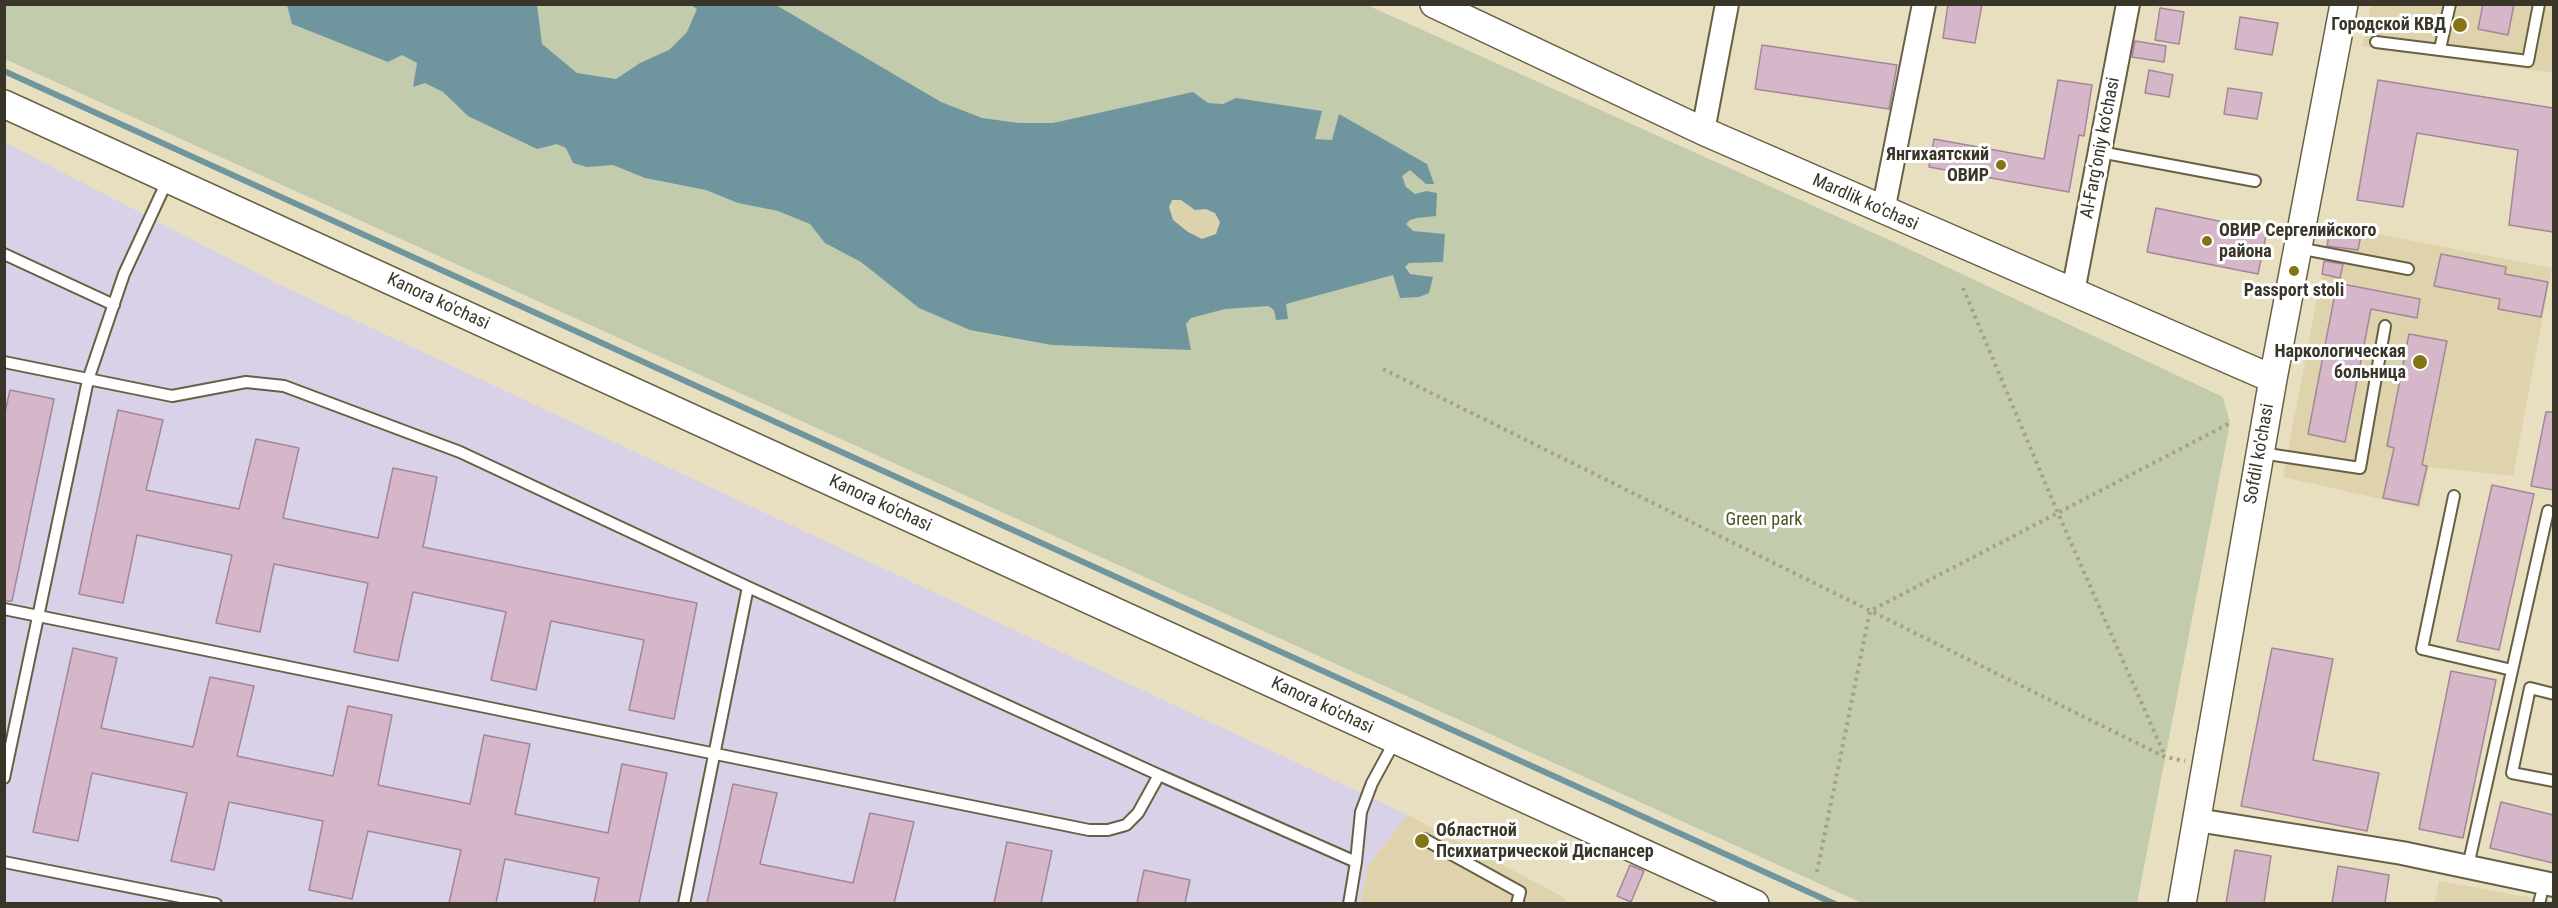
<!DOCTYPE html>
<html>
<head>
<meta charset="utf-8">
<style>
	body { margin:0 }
	#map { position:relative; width:2558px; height:908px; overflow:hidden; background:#e8dfc0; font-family:"Roboto Condensed",sans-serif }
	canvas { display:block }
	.frame { position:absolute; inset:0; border:6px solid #393529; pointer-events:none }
</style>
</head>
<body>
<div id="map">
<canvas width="2558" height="908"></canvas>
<div class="frame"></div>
</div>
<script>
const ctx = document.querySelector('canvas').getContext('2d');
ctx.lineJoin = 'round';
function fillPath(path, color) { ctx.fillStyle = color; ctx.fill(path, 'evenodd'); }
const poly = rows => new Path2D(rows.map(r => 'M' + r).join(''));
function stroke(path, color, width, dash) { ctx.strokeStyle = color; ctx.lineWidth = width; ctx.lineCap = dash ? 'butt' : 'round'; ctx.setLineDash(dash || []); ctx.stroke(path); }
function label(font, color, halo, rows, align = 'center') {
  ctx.font = font + ' "Roboto Condensed",sans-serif'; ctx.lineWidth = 6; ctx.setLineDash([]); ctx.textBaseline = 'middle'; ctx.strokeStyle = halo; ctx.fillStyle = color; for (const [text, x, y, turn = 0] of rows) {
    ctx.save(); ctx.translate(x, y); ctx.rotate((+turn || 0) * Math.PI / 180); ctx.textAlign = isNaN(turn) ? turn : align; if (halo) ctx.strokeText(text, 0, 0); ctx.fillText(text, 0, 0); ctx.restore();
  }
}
fillPath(poly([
	[4,142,280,285,1408,815,1367,867,1361,903,5,903]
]), '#d8d1e7');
fillPath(poly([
	[2371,5,2553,5,2553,73,2362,46],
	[2331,225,2552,268,2513,476,2429,467,2420,508,2283,477],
	[1408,815,1563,897,1567,903,1361,904,1367,867],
	[2439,881,2554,902,2553,904,2434,904]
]), '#ded3ac');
fillPath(poly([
	[5,4,1367,5,1896,243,2223,397,2230,423,2137,903,1862,903,5,59]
]), '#c3cbad');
fillPath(poly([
	[1172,200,1181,200,1195,209,1205,209,1215,213,1220,222,1216,234,1202,239,1188,232,1173,220,1169,207]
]), '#dcd3ae');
fillPath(poly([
	[287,5,537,5,542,44,577,73,616,79,640,63,669,50,687,32,697,9,691,5,776,5,941,102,982,118,1019,123,1053,123,1193,92,1208,103,1223,104,1236,98,1322,111,1315,139,1332,140,1339,114,1427,164,1434,184,1426,184,1410,170,1402,176,1406,187,1415,194,1426,191,1437,193,1436,216,1417,218,1410,220,1406,224,1413,231,1445,234,1443,262,1409,263,1405,267,1410,274,1433,277,1429,293,1419,297,1400,298,1393,275,1286,304,1288,319,1276,320,1274,310,1268,306,1225,309,1191,318,1186,324,1191,350,1052,345,970,330,919,308,861,262,825,243,810,224,778,211,738,203,706,190,645,178,613,165,587,167,573,163,566,148,557,144,537,149,468,116,443,92,425,83,413,87,417,63,402,55,388,62,292,24],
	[1172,200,1181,200,1195,210,1206,209,1215,213,1220,222,1216,234,1202,239,1188,232,1173,220,1169,207]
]), '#6f969f');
stroke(poly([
	[4,71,1835,904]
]), '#6f969f', 6);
const building = poly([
	[1948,4,1982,4,1975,43,1943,38,1948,4],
	[2483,4,2514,4,2508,35,2478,29,2483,4],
	[2160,8,2184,12,2179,44,2155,40,2160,8],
	[2240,17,2278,23,2272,55,2235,49,2240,17],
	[2135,41,2166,46,2164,62,2132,57,2135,41],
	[1762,45,1897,65,1889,109,1755,89,1762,45],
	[2149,70,2173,75,2169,97,2145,93,2149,70],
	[2058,80,2092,85,2084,136,2079,135,2069,192,1929,167,1934,139,2044,159,2058,80],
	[2378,80,2553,108,2553,232,2509,225,2518,150,2417,133,2403,207,2357,200,2378,80],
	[2228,88,2262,93,2257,119,2224,114,2228,88],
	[2156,208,2267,231,2258,274,2147,252,2156,208],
	[2330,229,2361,235,2358,250,2327,246,2330,229],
	[2441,254,2506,267,2505,274,2548,282,2541,317,2498,309,2500,299,2434,286,2441,254],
	[2324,261,2343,264,2340,278,2322,274,2324,261],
	[2337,283,2420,299,2417,318,2371,309,2345,442,2308,434,2337,283],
	[2409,334,2447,341,2422,465,2427,466,2418,505,2383,498,2394,448,2387,446,2409,334],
	[10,390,54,399,12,601,4,601,4,417,10,390],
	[118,410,163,420,146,490,239,509,256,439,299,448,283,518,378,538,393,468,437,477,423,547,697,603,674,719,629,710,644,640,551,621,536,690,491,680,506,612,413,592,398,661,354,652,368,583,274,564,260,632,216,623,232,555,137,535,123,603,79,594,118,410],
	[2546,412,2553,412,2553,490,2531,486,2546,412],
	[2492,485,2534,494,2499,650,2457,641,2492,485],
	[73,648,117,658,101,728,193,747,210,677,254,686,237,756,333,776,348,706,392,715,378,785,470,804,484,735,530,744,515,814,608,833,622,764,667,773,639,903,594,903,599,878,505,859,496,903,449,903,461,850,368,831,352,899,309,890,323,821,229,802,214,870,171,861,187,793,92,773,78,841,33,832,73,648],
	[2272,648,2333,659,2313,760,2379,773,2367,831,2241,806,2272,648],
	[2451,671,2496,680,2463,838,2419,829,2451,671],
	[733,784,777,793,760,864,853,883,870,813,914,822,894,903,707,903,733,784],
	[2501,802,2553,815,2553,863,2490,848,2501,802],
	[1007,842,1052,851,1041,903,994,903,1007,842],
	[2235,850,2271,856,2264,903,2226,903,2235,850],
	[1630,865,1644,871,1631,902,1617,896,1630,865],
	[2338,866,2389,875,2385,903,2332,903,2338,866],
	[1144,870,1190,880,1185,903,1137,903,1144,870]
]);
fillPath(building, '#d6b7ca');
stroke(building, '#a38798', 1.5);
const service = poly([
	[2376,42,2528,61,2539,4],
	[2440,49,2450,4],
	[2100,152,2255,181],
	[2298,248,2408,269],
	[4,254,114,305],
	[4,362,172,396,246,382,284,386,460,452,748,587,684,904],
	[2261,453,2360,468,2385,326],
	[2454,496,2422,649,2512,670],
	[748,587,1159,775],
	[4,609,1089,830,1108,830,1126,825,1138,813,1159,775,1356,862],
	[2554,694,2530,688,2512,773,2554,781],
	[4,778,88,380,124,274,168,179],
	[1424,839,1520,892,1517,904],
	[4,862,216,904],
	[2468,866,2548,511],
	[1349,904,1356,862,1361,812,1372,783,1396,739],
	[2539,904,2544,883]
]);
const minor = poly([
	[1703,131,1727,4],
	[1883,211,1924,4],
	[2073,292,2128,4],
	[2197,820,2402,853,2554,885]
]);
const tertiary = poly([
	[1434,4,1703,131,2273,379],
	[4,104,1755,904],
	[2182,904,2273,379,2344,4]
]);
stroke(service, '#686044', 14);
stroke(minor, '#686044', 26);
stroke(tertiary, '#686044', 30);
stroke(poly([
	[1963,288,2057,511,2165,756],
	[1383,369,2165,757,2185,761],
	[1817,872,1870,611,2230,423]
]), '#a7a088', 4, [3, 4.5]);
stroke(service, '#fff', 10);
stroke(minor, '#fff', 22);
stroke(tertiary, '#fff', 27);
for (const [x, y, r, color] of [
	[2460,25,8,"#837416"],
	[2001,165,6,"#837416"],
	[2207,241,6,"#837416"],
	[2294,271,6,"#837416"],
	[2420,362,8,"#837416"],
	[1422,841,8,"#837416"]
]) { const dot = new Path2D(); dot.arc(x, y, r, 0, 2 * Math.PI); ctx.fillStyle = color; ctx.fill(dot); stroke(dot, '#fff', 2); }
label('bold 18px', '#393529', '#fff', [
	["Городской КВД",2446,25],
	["Янгихаятский",1989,155],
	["ОВИР",1989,176],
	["ОВИР Сергелийского",2219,231,"left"],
	["района",2219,252,"left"],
	["Passport stoli",2294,291,"center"],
	["Наркологическая",2406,352],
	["больница",2406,373],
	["Областной",1436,831,"left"],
	["Психиатрической Диспансер",1436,852,"left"]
], 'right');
label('18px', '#393529', '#fff', [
	["Al-Farg‘oniy ko‘chasi",2101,148,-79],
	["Mardlik ko‘chasi",1865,203,24],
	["Kanora ko'chasi",438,302,25],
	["Sofdil ko'chasi",2260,454,-80],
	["Kanora ko'chasi",880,504,25],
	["Kanora ko'chasi",1322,706,25]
]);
label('18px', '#4a5522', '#fff', [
	["Green park",1764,520]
]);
</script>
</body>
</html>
